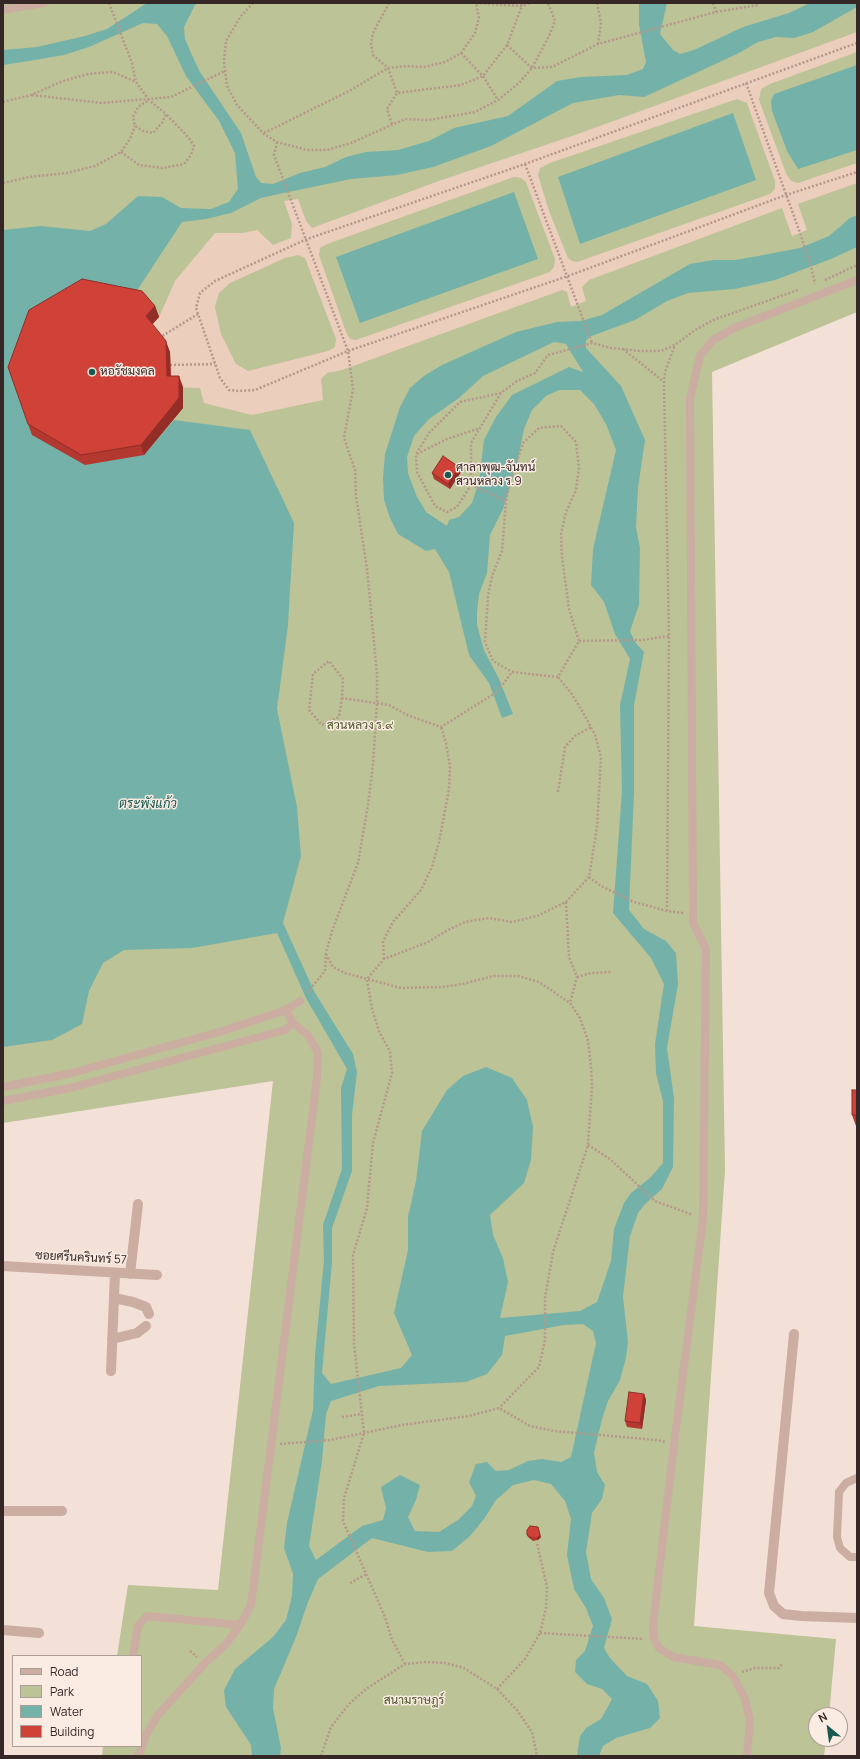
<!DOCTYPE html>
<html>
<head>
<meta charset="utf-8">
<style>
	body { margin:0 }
	#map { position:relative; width:860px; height:1759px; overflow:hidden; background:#f3e0d7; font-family:Manrope,sans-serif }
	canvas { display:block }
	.frame { position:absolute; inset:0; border:4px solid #352725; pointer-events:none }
	.legend { position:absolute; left:12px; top:1655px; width:130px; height:92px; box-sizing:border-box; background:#faebe3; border:1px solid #ab9d97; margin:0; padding:5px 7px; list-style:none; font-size:12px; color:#352725 }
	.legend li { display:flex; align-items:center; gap:8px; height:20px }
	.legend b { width:20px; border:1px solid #ab9d97 }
	.north { position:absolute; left:808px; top:1707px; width:40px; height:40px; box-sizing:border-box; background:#faebe3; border:1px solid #ab9d97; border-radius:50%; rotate:331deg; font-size:11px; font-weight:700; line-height:16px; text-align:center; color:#352725 }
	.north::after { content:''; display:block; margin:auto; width:14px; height:18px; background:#185a52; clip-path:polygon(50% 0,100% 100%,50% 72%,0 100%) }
</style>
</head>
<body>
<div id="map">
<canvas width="860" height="1759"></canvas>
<div class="frame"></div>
<ul class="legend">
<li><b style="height:5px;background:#cbada2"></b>Road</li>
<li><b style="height:11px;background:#bcc396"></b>Park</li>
<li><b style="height:11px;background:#74b2a9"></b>Water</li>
<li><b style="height:11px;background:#d04138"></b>Building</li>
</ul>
<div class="north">N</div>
</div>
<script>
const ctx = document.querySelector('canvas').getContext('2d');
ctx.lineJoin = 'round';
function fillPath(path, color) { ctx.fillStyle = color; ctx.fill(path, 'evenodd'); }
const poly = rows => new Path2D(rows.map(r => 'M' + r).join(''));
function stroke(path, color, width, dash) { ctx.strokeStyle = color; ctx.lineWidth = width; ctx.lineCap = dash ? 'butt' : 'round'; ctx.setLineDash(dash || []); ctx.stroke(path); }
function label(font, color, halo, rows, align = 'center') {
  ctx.font = font + ' Manrope,Sarabun,sans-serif'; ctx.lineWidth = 3; ctx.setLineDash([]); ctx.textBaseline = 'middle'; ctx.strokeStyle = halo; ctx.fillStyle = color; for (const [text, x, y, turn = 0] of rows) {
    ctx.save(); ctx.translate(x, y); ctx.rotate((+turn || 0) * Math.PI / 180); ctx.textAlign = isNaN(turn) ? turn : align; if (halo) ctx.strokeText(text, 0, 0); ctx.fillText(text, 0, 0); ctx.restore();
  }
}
fillPath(poly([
	[3,3,857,3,857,312,712,372,725,1170,694,1626,836,1639,829,1715,816,1715,816,1739,826,1739,824,1756,102,1756,103,1746,141,1746,141,1656,117,1656,128,1585,218,1590,273,1081,3,1123]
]), '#bcc396');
fillPath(poly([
	[857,32,857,52,770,84,761,89,759,100,786,173,791,181,798,183,857,163,857,183,798,204,807,230,792,236,782,208,589,280,582,287,586,301,571,307,567,292,562,290,342,370,327,373,321,379,323,400,252,415,204,403,200,388,171,387,150,327,159,317,175,281,215,233,242,233,257,230,273,245,291,238,292,224,284,201,298,199,306,221,312,228,436,182,575,135],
	[737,99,747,103,775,181,775,189,770,194,577,262,572,261,568,258,549,211,538,175,540,168,550,163],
	[514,177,521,178,526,182,555,259,554,267,550,272,356,340,350,339,346,332,319,255,320,248,327,244],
	[298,255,305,258,336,339,335,347,328,351,248,371,236,364,221,334,215,307,219,293,230,283,285,258]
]), '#eccebc');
fillPath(poly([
	[147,3,196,3,184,27,185,39,191,53,200,72,241,133,256,177,261,183,273,184,300,173,325,167,346,157,366,152,398,150,429,141,454,128,508,116,557,81,581,77,627,75,643,69,646,62,639,25,639,3,667,3,660,34,673,50,680,54,694,50,743,27,789,13,810,3,857,3,857,7,813,32,794,38,776,37,758,42,737,54,644,97,619,95,573,103,491,146,433,167,397,175,351,179,279,194,261,198,231,213,206,219,182,222,136,292,144,455,174,420,250,430,294,523,288,625,277,709,297,807,301,856,283,923,315,993,353,1054,357,1072,352,1115,352,1171,332,1228,332,1262,322,1373,331,1384,401,1368,412,1355,394,1313,408,1250,408,1217,416,1181,422,1131,447,1090,463,1076,486,1067,512,1078,527,1100,533,1127,531,1160,524,1183,490,1215,493,1235,503,1258,508,1282,500,1318,580,1311,597,1302,611,1261,614,1229,624,1203,631,1193,650,1178,663,1163,663,1101,656,1073,655,1044,664,984,651,958,613,913,622,791,620,705,630,659,615,634,604,602,591,585,593,549,616,450,606,424,594,404,580,390,559,390,546,396,532,410,524,429,517,464,503,509,490,535,487,573,479,594,477,612,477,625,484,650,499,679,513,714,502,718,489,683,469,655,449,572,435,549,426,551,398,534,390,518,384,500,383,478,385,454,400,407,410,388,424,376,442,365,516,332,557,322,581,321,602,315,690,264,713,260,735,260,758,256,800,248,829,236,850,218,857,215,857,247,831,259,775,280,735,289,688,293,667,301,635,320,589,337,586,341,586,348,621,386,645,440,638,488,636,527,640,548,639,605,630,631,635,642,644,652,634,705,634,792,629,910,644,929,666,941,676,953,678,984,667,1048,674,1098,673,1167,662,1189,645,1204,638,1213,630,1236,623,1297,628,1342,626,1358,620,1380,608,1401,602,1419,594,1453,597,1472,605,1485,602,1499,592,1513,586,1552,591,1579,604,1598,612,1619,604,1648,610,1658,627,1676,647,1684,658,1701,660,1718,650,1728,616,1738,603,1746,599,1756,577,1756,580,1736,586,1728,601,1719,612,1699,602,1689,587,1684,575,1672,576,1660,585,1651,593,1626,586,1608,574,1589,567,1555,571,1519,565,1501,551,1484,534,1480,513,1485,496,1500,484,1519,470,1536,452,1551,428,1552,372,1538,318,1579,308,1602,296,1637,274,1689,273,1708,281,1748,280,1756,252,1756,251,1745,226,1707,224,1690,235,1669,273,1637,286,1620,292,1596,293,1574,284,1548,287,1523,313,1410,315,1355,324,1260,323,1225,342,1169,341,1088,347,1069,306,998,277,933,192,948,124,950,103,963,89,991,82,1024,52,1040,3,1047,3,230,41,226,90,231,106,224,138,196,162,197,181,208,211,209,229,202,238,189,235,153,219,121,186,76,167,36,157,24,143,23,89,47,64,55,35,60,3,65,3,50,37,47,85,36,107,29],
	[554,342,566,344,583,372,569,367,512,395,496,417,484,440,479,481,472,503,459,517,449,520,447,526,426,512,417,497,408,473,407,457,414,436,429,419,459,398,483,376],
	[583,1324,593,1331,596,1343,571,1457,561,1462,542,1459,528,1461,509,1470,496,1471,487,1462,476,1464,469,1482,476,1496,472,1506,458,1520,439,1532,415,1531,408,1517,416,1500,420,1485,400,1475,381,1487,386,1508,383,1520,362,1526,316,1560,309,1546,322,1461,326,1414,331,1401,379,1386,466,1382,487,1374,502,1355,505,1336,564,1325],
	[857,65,857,150,798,169,787,151,772,111,771,101,774,94],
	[733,113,756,180,580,244,558,177],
	[514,192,538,259,360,323,336,257]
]), '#74b2a9');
stroke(poly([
	[109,3,132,63,136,82],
	[253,3,241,16,226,41,224,62,227,86,237,105,264,134,277,142,307,150,327,150,351,143,405,119,429,120,475,112,498,100,519,83,532,68,549,36,555,21,548,3],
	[389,3,373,33,371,43,373,55,388,68,407,66,424,67,445,62,461,53,475,33,479,18,476,3],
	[476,3,522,6,530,3],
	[597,3,601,23,598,44,716,12,758,5,757,3],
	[713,3,716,12],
	[857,43,525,164,307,239,215,281,200,293,196,308,220,378,229,390,238,391,255,390,348,351,568,276,786,195,857,172],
	[507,45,532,68,552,67,598,44],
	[461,53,483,76,498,100],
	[746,83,800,233,812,270,815,284],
	[32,95,102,103,171,97,225,71],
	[3,102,31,95,63,81,88,74,113,72,136,82,149,100,138,107,133,117,135,126,143,131,153,133,162,123,166,114,149,100],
	[392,124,387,109,397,93,461,85,483,76,507,45,522,6,520,3],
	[264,133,349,91,388,68,397,93],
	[277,142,274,155,348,351,353,389,344,438,355,470,356,496,367,569,377,674,377,703,373,764,368,805,358,863,332,931,326,953,325,971,306,994],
	[121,152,139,165,163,168,184,164,191,155,194,146,189,138,166,114],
	[525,164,592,343],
	[3,183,29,177,67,173,95,166,121,152,130,139,135,126],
	[825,280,857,265],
	[159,338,198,314],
	[623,349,664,382],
	[170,365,215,364],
	[501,393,471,443,471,485,457,507,447,512,435,506,417,472,416,454,429,433,460,402,501,393,517,381,535,373,548,355,592,343,611,348,641,351,661,351,675,345,695,330,713,320,798,290],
	[417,454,447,439,480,428],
	[471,485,506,501],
	[579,641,642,640,669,636],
	[342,698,339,717,322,725,309,710,313,674,329,661,343,679,342,698,389,705,407,715,441,727,497,692,512,672,558,677,579,641,569,609,562,557,561,534,566,512,576,490,579,468,576,442,561,426,539,428,523,443,510,482,506,501,502,551,492,576,488,596,485,642,493,661,512,672],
	[558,792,565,747,575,736,591,727],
	[589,877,601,886,634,902,667,911,684,913],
	[566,902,569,957,577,977,570,1003],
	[667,911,669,636,664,382,665,372,675,345],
	[326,954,333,967,345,973,401,988,442,987,463,984,493,976,518,976,539,982,570,1003,580,1018,588,1041,591,1066,592,1086,588,1145,553,1252,545,1298,545,1340,539,1367,499,1408],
	[384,959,383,941,393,922,421,890,432,867,439,842,449,789,450,766,446,743,441,727],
	[577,977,591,973,611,972],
	[588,1145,610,1159,655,1201,693,1215],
	[342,1417,361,1414],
	[280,1444,330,1440,402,1425,469,1416,499,1408,530,1426,554,1431,656,1440,666,1442],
	[350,1583,367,1574],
	[540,1633,644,1639],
	[190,1651,197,1657],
	[405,1664,392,1640,385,1617,343,1521,344,1498,364,1433,354,1344,353,1255,367,1208,373,1143,392,1073,390,1052,379,1031,372,1009,367,979,384,959,428,942,448,930,465,922,489,918,512,922,537,916,566,902,589,877,597,827,601,757,595,735,584,714,571,693,558,677],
	[742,1672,755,1668,779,1668,782,1664],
	[497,1689,525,1659,540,1633,546,1608,547,1587,537,1543],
	[321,1756,331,1727,349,1704,366,1689,405,1664,425,1662,445,1663,464,1668,497,1689,517,1710,532,1732,537,1756]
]), '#b7978c', 2.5, [2, 2]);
stroke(poly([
	[3,10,44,3],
	[3,1087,72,1073,219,1032,286,1010],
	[3,1101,70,1088,285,1030,293,1023],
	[857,1478,846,1483,839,1492,837,1537,840,1548,850,1557,857,1557],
	[133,1656,138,1626,147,1616,240,1625],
	[138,1756,147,1733,158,1715,205,1663,226,1644,240,1625,251,1605,317,1078,318,1053,308,1035,293,1023,286,1010,300,1001],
	[747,1756,750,1720,745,1699,733,1676,720,1665,673,1657,659,1648,654,1639,653,1624,674,1444,703,1219,706,949,693,923,690,398,700,356,713,340,734,328,857,280]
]), '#cbada2', 8);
stroke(poly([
	[3,1266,157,1275],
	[130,1274,138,1204],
	[114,1298,133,1302,146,1307,149,1314],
	[794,1334,769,1593,774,1606,783,1614,801,1616,857,1618],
	[112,1339,137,1333,146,1326],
	[111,1371,115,1273],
	[3,1511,62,1511],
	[3,1630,39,1633]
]), '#cbada2', 10);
fillPath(poly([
	[155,306,159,317,152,324,170,352,171,376,183,387,183,408,144,455,85,465,32,435,28,424],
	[459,467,461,472,450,489,434,479,432,473],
	[857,1090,857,1126,856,1126,852,1115],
	[644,1394,646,1400,642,1429,627,1427,625,1421],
	[527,1535,541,1537,538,1540,533,1541,528,1537]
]), '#b33830');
fillPath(poly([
	[155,306,159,317,150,327,146,316],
	[166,341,170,352,171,387,167,376],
	[179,376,183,387,183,408,144,455,141,445],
	[459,467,461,472,450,489,448,484],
	[644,1394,646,1400,642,1429,640,1423],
	[538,1527,541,1537,538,1540,537,1538]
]), '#922e27');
const building = poly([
	[82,279,142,291,155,306,146,316,166,341,167,376,179,376,179,398,141,445,81,455,28,424,8,367,29,310,82,279],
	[443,456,459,467,448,484,432,473,443,456],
	[852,1090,857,1090,857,1115,852,1115,852,1090],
	[629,1392,644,1394,640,1423,625,1421,629,1392],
	[530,1526,538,1527,540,1535,537,1538,532,1538,527,1535,527,1530,530,1526]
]);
fillPath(building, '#d04138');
stroke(building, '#922e27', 1);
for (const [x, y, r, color] of [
	[92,372,4,"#185a52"],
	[448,475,4,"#185a52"]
]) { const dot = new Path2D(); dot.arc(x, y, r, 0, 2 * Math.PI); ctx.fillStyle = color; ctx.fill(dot); stroke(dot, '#faebe3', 1.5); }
label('12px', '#352725', '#faebe3', [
	["หอรัชมงคล",100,372],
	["ศาลาพุฒ-จันทน์",456,468],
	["สวนหลวง ร.9",456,482]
], 'left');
label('12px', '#4d5627', '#faebe3', [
	["สวนหลวง ร.๙",360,726],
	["สนามราษฎร์",414,1701]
]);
label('12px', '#352725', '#faebe3', [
	["ซอยศรีนครินทร์ 57",81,1258,3]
]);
label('italic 13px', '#185a52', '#faebe3', [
	["ตระพังแก้ว",148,804]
]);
</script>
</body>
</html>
